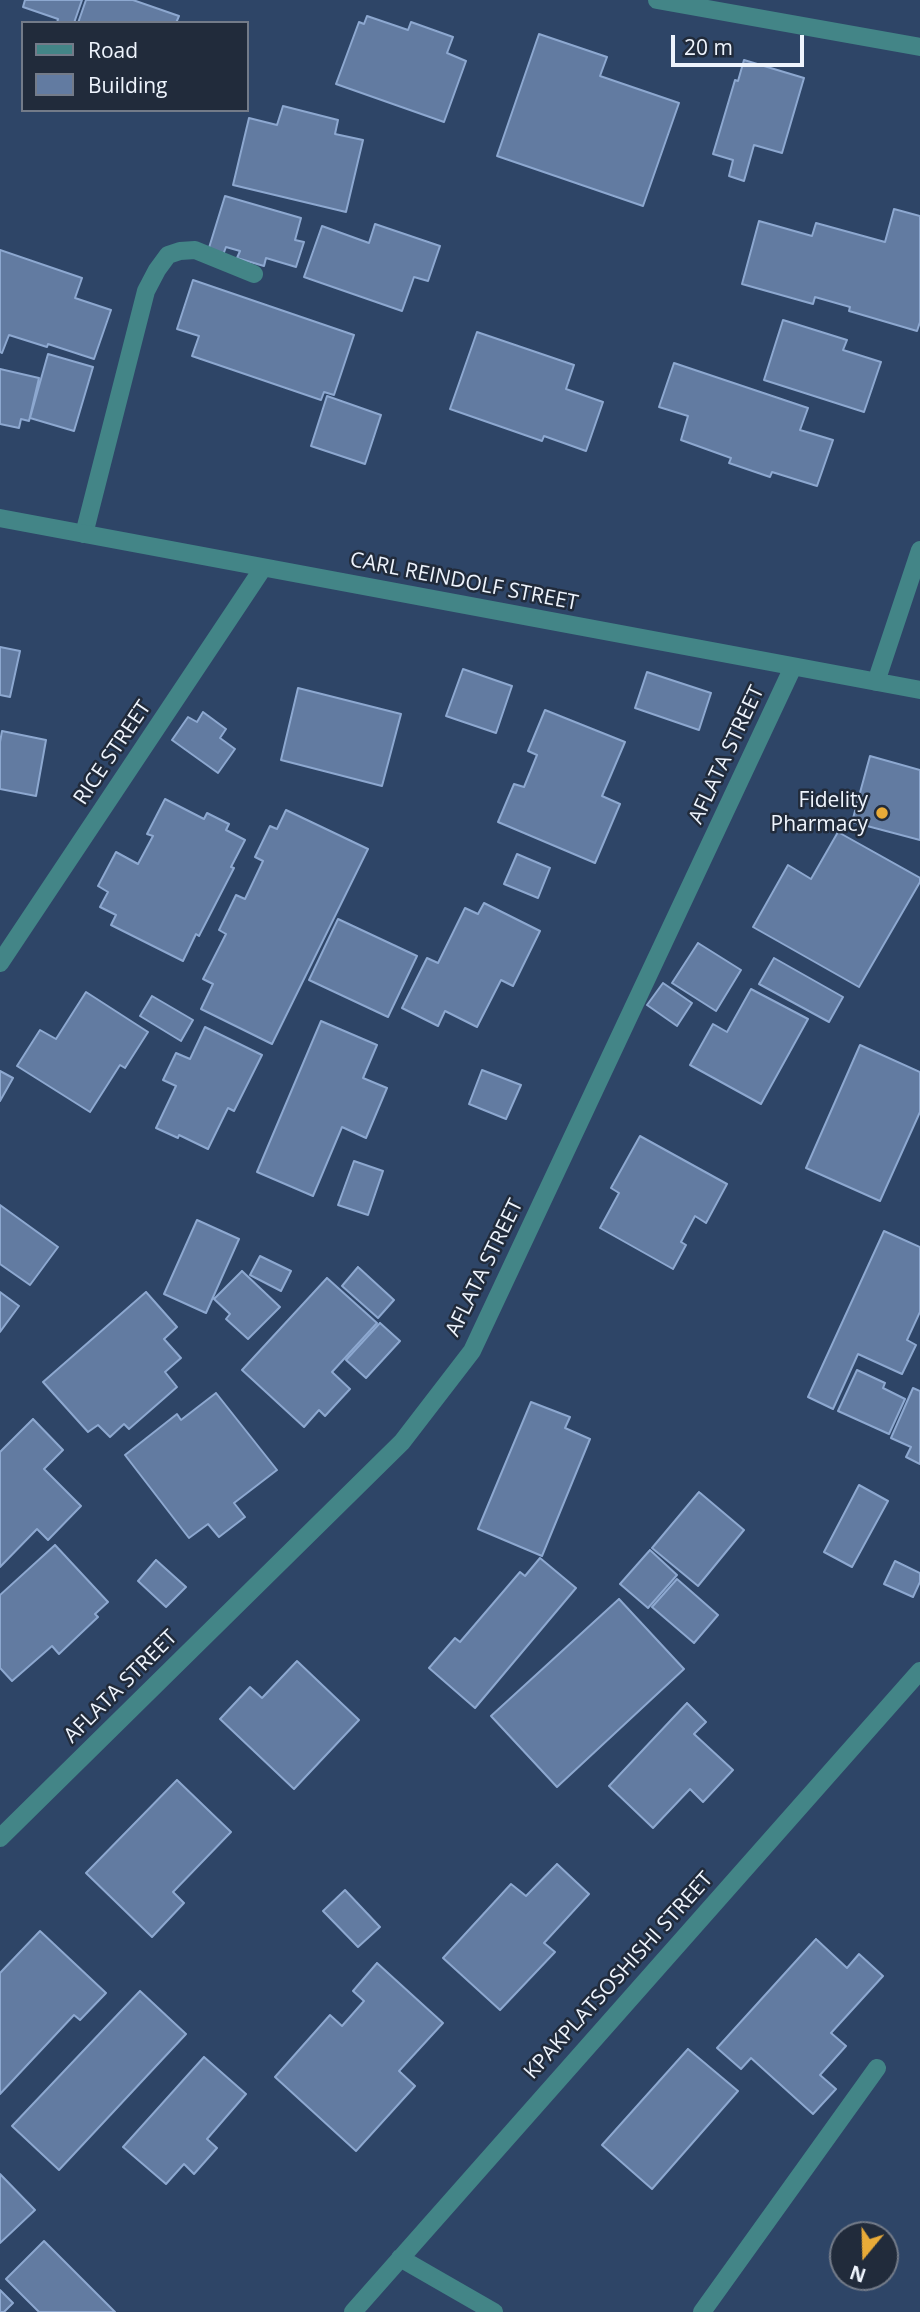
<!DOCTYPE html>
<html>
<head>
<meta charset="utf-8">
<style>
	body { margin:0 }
	#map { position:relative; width:920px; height:2312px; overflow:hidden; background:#2e4567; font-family:"Open Sans",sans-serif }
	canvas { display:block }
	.legend { position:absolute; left:21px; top:21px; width:228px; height:91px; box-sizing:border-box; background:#212b3b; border:2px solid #737b89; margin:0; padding:9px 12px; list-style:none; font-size:21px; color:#eef4fd }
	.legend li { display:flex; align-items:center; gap:14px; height:35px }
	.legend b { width:35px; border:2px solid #737b89 }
	.north { position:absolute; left:829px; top:2221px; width:70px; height:70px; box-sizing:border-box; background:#212b3b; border:2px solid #737b89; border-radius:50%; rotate:199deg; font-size:19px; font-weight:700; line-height:28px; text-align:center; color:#eef4fd }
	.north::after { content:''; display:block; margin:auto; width:24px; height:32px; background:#e9ab38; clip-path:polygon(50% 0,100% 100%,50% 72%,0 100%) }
	.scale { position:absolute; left:671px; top:35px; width:133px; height:32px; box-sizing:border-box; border:4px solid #eef4fd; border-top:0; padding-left:9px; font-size:21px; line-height:24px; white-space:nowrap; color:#eef4fd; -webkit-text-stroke:5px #212b3b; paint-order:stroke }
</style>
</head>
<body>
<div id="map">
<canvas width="920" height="2312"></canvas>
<ul class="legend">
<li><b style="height:9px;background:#438587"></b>Road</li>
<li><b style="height:19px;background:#627ba1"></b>Building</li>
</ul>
<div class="north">N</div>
<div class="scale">20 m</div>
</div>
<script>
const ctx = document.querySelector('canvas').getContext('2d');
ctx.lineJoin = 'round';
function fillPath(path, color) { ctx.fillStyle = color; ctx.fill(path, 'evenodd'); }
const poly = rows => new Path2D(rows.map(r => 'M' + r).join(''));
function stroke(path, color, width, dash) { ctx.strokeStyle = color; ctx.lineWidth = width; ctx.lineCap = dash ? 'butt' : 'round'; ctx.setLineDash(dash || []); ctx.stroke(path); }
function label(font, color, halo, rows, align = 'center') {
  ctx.font = font + ' "Open Sans",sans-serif'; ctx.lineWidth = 5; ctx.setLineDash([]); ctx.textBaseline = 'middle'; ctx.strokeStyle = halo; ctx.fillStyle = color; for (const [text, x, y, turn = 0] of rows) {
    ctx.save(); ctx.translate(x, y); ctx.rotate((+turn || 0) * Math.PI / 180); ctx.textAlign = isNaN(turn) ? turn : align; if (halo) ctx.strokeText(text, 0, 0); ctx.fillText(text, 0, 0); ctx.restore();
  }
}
const building = poly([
	[25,0,82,0,74,23,57,23,58,19,23,7,25,0],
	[86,0,133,0,179,16,176,23,78,23,86,0],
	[367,16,408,30,411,22,453,37,447,53,466,61,444,122,336,84,359,22,364,24,367,16],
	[539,34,607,57,600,76,679,103,643,206,497,156,539,34],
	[744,60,804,78,782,153,754,145,744,181,729,176,733,160,713,154,735,80,738,81,744,60],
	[283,106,338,120,335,134,363,140,346,212,233,185,249,118,277,125,283,106],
	[225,196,301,218,295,240,304,242,296,267,266,258,264,266,237,258,240,251,226,247,223,255,208,251,225,196],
	[894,209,920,216,920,322,917,331,849,311,850,307,815,297,813,304,742,284,759,221,812,236,816,223,885,242,894,209],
	[375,224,440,246,428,281,414,277,402,311,304,277,322,226,369,243,375,224],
	[0,250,82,278,75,298,111,310,94,359,48,344,47,347,9,335,2,353,0,352,0,250],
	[193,280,354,335,334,395,324,392,321,400,192,356,199,336,177,329,193,280],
	[783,320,847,340,843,350,881,362,864,412,764,380,783,320],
	[477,332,574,365,566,389,603,402,586,451,544,436,542,441,450,409,477,332],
	[48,354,93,367,74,431,30,418,48,354],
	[674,363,808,408,800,430,833,440,817,486,772,472,770,477,729,463,731,458,681,440,688,416,659,407,674,363],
	[0,369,39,378,29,421,21,419,19,428,0,424,0,369],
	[327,396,381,415,365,464,311,446,327,396],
	[0,647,20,651,10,697,0,695,0,647],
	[463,669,512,686,496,733,446,716,463,669],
	[647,672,711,693,699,730,635,708,647,672],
	[298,688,401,714,382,786,281,760,298,688],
	[545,710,625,742,602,796,620,804,595,863,498,822,514,784,524,787,537,755,528,751,545,710],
	[203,712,226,729,220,738,235,749,218,773,172,740,188,717,197,722,203,712],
	[2,731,46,740,36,796,0,789,0,742,2,731],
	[870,756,920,770,920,840,852,822,870,756],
	[165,799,204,819,207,813,229,824,226,830,245,840,231,867,234,868,199,936,196,934,183,961,111,925,116,915,100,907,108,892,98,886,116,852,138,864,153,836,147,834,165,799],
	[286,810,368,849,272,1044,201,1009,213,984,203,979,226,934,219,930,236,895,245,899,263,861,255,857,270,826,277,829,286,810],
	[838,832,920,878,920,882,859,987,753,927,788,865,811,879,838,832],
	[517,854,550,868,538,898,504,884,517,854],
	[484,903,540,931,513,986,501,980,477,1027,445,1011,438,1026,402,1008,427,958,438,963,465,908,478,914,484,903],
	[338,919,417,956,388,1017,309,980,338,919],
	[698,943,741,970,716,1011,672,983,698,943],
	[774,958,843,997,829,1022,759,984,774,958],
	[663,983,692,1003,677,1026,647,1005,663,983],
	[751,989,808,1019,761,1104,690,1065,713,1024,727,1032,751,989],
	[86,992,148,1032,125,1068,120,1065,90,1112,17,1066,40,1030,56,1039,86,992],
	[152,996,193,1020,181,1041,140,1016,152,996],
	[321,1021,377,1045,363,1078,387,1088,366,1138,342,1127,313,1196,257,1172,321,1021],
	[205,1027,262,1055,234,1111,228,1108,208,1149,179,1135,178,1138,156,1128,176,1086,163,1080,176,1053,190,1059,205,1027],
	[860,1045,920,1072,920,1112,880,1201,806,1168,860,1045],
	[482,1070,521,1085,506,1119,469,1104,482,1070],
	[0,1071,13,1078,0,1101,0,1071],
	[640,1136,727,1184,706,1223,695,1216,681,1242,686,1245,673,1269,600,1228,619,1193,611,1188,640,1136],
	[354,1161,383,1171,368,1215,338,1205,354,1161],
	[0,1205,58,1247,30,1285,0,1264,0,1205],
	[197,1220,239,1239,206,1313,164,1294,197,1220],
	[884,1231,920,1247,920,1312,907,1340,916,1345,902,1374,858,1354,833,1409,808,1397,884,1231],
	[260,1256,291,1271,281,1291,250,1275,260,1256],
	[358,1267,394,1300,378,1318,342,1286,358,1267],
	[242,1271,280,1307,248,1339,226,1319,230,1314,214,1299,242,1271],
	[327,1278,377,1323,332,1372,350,1389,325,1416,319,1410,304,1427,242,1370,327,1278],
	[0,1292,19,1306,0,1332,0,1292],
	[146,1292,177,1327,164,1339,181,1358,165,1372,177,1387,129,1429,124,1424,110,1437,98,1425,88,1432,43,1382,146,1292],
	[380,1323,400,1341,366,1378,346,1360,380,1323],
	[857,1370,885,1383,883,1388,905,1399,889,1434,838,1411,857,1370],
	[913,1388,920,1391,920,1464,906,1457,911,1447,891,1438,913,1388],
	[216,1393,277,1470,234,1503,245,1517,219,1537,208,1524,189,1538,125,1455,177,1414,181,1420,216,1393],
	[531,1402,570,1417,565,1428,590,1439,542,1556,478,1529,531,1402],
	[33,1419,63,1450,44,1469,81,1506,48,1540,37,1529,0,1567,0,1452,33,1419],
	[859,1485,888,1501,852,1567,824,1552,859,1485],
	[699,1492,744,1530,698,1586,652,1548,699,1492],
	[55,1545,108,1602,95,1614,98,1617,59,1654,52,1646,12,1681,0,1668,0,1595,55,1545],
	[650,1550,677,1575,648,1608,620,1584,650,1550],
	[540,1558,576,1588,475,1708,429,1668,455,1638,460,1642,520,1572,525,1576,540,1558],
	[156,1560,186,1587,166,1607,138,1581,156,1560],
	[895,1561,920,1573,920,1582,913,1597,884,1584,895,1561],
	[677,1579,718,1615,694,1643,652,1607,677,1579],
	[619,1599,684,1669,557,1787,491,1716,619,1599],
	[297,1661,359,1720,294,1789,220,1719,250,1687,262,1698,297,1661],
	[687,1703,706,1722,694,1734,733,1770,703,1802,690,1789,653,1828,609,1786,687,1703],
	[177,1780,231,1832,173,1892,184,1903,152,1937,86,1873,177,1780],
	[557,1864,589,1894,544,1943,555,1952,500,2010,443,1958,511,1884,526,1896,557,1864],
	[345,1890,380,1927,358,1947,323,1911,345,1890],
	[40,1931,106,1993,80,2020,74,2015,0,2094,0,1973,40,1931],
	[816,1939,847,1968,859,1954,883,1976,831,2033,846,2046,820,2075,836,2089,813,2114,751,2058,741,2069,717,2048,816,1939],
	[377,1963,443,2023,399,2071,415,2086,356,2151,275,2077,330,2015,342,2026,364,2001,353,1991,377,1963],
	[140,1991,186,2034,59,2170,12,2126,140,1991],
	[688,2049,738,2091,652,2189,602,2145,688,2049],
	[204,2057,246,2094,207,2139,217,2148,194,2174,184,2164,166,2184,123,2147,204,2057],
	[0,2174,35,2210,0,2243,0,2174],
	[44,2241,115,2312,39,2312,6,2279,44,2241],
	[0,2290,13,2303,4,2312,0,2312,0,2290]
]);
fillPath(building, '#627ba1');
stroke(building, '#8da8d0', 2);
stroke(poly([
	[84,534,146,291,157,270,168,255,180,251,195,250,254,274],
	[702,2312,877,2068]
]), '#438587', 18);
stroke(poly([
	[657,0,920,47],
	[0,518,920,690],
	[876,682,920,550],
	[0,963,263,568],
	[0,1838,402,1442,472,1351,793,667],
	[400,2258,494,2312],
	[353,2312,920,1671]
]), '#438587', 18);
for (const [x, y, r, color] of [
	[882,813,7,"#e9ab38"]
]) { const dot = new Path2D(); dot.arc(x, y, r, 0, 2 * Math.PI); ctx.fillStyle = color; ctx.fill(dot); stroke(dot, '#212b3b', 2.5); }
label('21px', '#eef4fd', '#212b3b', [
	["CARL REINDOLF STREET",464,582,11],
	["RICE STREET",113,753,-56],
	["AFLATA STREET",727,755,-65],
	["AFLATA STREET",485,1268,-64],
	["AFLATA STREET",121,1687,-45],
	["KPAKPLATSOSHISHI STREET",619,1976,-48]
]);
label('21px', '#eef4fd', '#212b3b', [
	["Fidelity",868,801],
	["Pharmacy",868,825]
], 'right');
</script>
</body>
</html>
